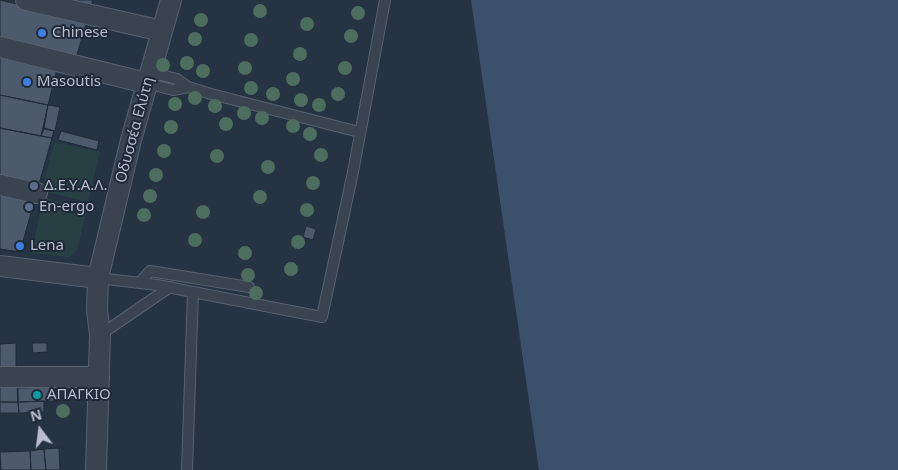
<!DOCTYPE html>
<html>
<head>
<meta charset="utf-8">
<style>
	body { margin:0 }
	#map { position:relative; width:898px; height:470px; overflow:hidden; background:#263342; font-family:"Noto Sans",sans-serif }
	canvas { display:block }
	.north { position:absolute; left:15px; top:405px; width:50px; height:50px; -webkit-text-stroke:4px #1f2937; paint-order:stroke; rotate:345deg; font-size:14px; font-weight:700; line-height:20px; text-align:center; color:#b7bfcc }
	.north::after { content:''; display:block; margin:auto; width:18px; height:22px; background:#b7bfcc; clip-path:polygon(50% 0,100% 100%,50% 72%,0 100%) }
</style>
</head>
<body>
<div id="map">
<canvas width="898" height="470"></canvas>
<div class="north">N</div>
</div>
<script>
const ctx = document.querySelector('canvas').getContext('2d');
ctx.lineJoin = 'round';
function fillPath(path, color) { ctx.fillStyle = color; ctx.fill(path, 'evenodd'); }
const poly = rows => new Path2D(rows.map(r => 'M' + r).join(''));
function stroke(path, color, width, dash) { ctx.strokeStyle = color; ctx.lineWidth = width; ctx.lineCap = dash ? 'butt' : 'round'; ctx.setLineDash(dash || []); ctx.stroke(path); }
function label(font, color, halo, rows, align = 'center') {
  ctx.font = font + ' "Noto Sans",sans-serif'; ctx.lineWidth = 4; ctx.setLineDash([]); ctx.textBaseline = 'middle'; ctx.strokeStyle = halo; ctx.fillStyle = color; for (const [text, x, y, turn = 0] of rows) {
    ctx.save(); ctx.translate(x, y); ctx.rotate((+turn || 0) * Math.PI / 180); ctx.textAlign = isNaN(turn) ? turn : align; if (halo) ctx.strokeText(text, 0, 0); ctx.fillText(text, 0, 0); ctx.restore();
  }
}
fillPath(poly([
	[54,142,100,152,88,202,42,191],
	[43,197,87,209,77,250,69,257,32,253]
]), '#284043');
fillPath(poly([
	[471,0,898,0,898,470,539,470]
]), '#3b516b');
const building = poly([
	[0,0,87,21,76,58,0,44,0,0],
	[69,0,93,0,90,9,69,0],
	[0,56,57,69,48,105,0,95,0,56],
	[0,95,48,105,41,136,0,128,0,95],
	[48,105,60,107,55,131,44,128,48,105],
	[0,128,52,138,20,252,0,249,0,128],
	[44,129,54,131,52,138,41,136,44,129],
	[61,131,99,141,97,150,58,140,61,131],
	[306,226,316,229,313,240,303,237,306,226],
	[16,343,16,369,0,373,0,344,16,343],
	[32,343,47,343,47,352,33,353,32,343],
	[16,369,18,402,0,402,0,373,16,369],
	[55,387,55,401,18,402,18,388,55,387],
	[44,401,44,412,19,413,18,402,44,401],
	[0,402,18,402,19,413,0,413,0,402],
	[59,448,60,470,46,470,44,449,59,448],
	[44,449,46,470,31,470,30,451,44,449],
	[30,451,31,470,1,470,0,452,30,451]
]);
fillPath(building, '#4c5a6b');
stroke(building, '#212b39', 1);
const lane = poly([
	[150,72,177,79,188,87,211,94,359,132],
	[146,83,173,90,188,87],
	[98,278,157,285,322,317,353,172,385,0],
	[140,282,150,271,249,287],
	[100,335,170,287],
	[187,470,193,292]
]);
const street = poly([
	[26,0,162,31],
	[0,47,146,83],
	[0,185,37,193],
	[0,266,98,278],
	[0,377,99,377],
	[96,470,100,335,97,310,98,278,131,140,171,0]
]);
stroke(lane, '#58626f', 12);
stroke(street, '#58626f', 22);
stroke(lane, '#3a4451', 10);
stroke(street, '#3a4451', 20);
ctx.fillStyle = '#4d6d5f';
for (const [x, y] of [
	[260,11],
	[358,13],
	[201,20],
	[307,24],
	[351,36],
	[195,39],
	[251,40],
	[300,54],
	[187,63],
	[163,65],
	[245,68],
	[345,68],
	[203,71],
	[293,79],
	[251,88],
	[273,94],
	[338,94],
	[195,98],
	[301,100],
	[175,104],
	[319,105],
	[215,106],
	[244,113],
	[262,118],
	[226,124],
	[293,126],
	[171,127],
	[310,134],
	[164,151],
	[321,155],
	[217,156],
	[268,167],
	[156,175],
	[313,183],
	[150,196],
	[260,197],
	[307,210],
	[203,212],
	[144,215],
	[195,240],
	[298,242],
	[245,253],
	[291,269],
	[248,275],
	[256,293],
	[63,411]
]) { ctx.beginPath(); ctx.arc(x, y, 7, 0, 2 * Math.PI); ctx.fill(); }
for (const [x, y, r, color] of [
	[42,33,5,"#3f7fe0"],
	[27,82,5,"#3f7fe0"],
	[34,186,5,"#5c6f8a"],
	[29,207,5,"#5c6f8a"],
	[20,246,5,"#3f7fe0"],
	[37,395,5,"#0f9aa8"]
]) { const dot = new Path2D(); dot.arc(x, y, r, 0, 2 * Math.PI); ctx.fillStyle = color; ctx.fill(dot); stroke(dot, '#1f2937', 2); }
label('15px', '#b7bfcc', '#1f2937', [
	["Chinese",52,33],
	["Masoutis",37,82],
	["Δ.Ε.Υ.Α.Λ.",44,186],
	["En-ergo",39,207],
	["Lena",30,246],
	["ΑΠΑΓΚΙΟ",47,395]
], 'left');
label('15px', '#b7bfcc', '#1f2937', [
	["Οδυσσέα Ελύτη",135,130,-75]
]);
</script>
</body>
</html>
